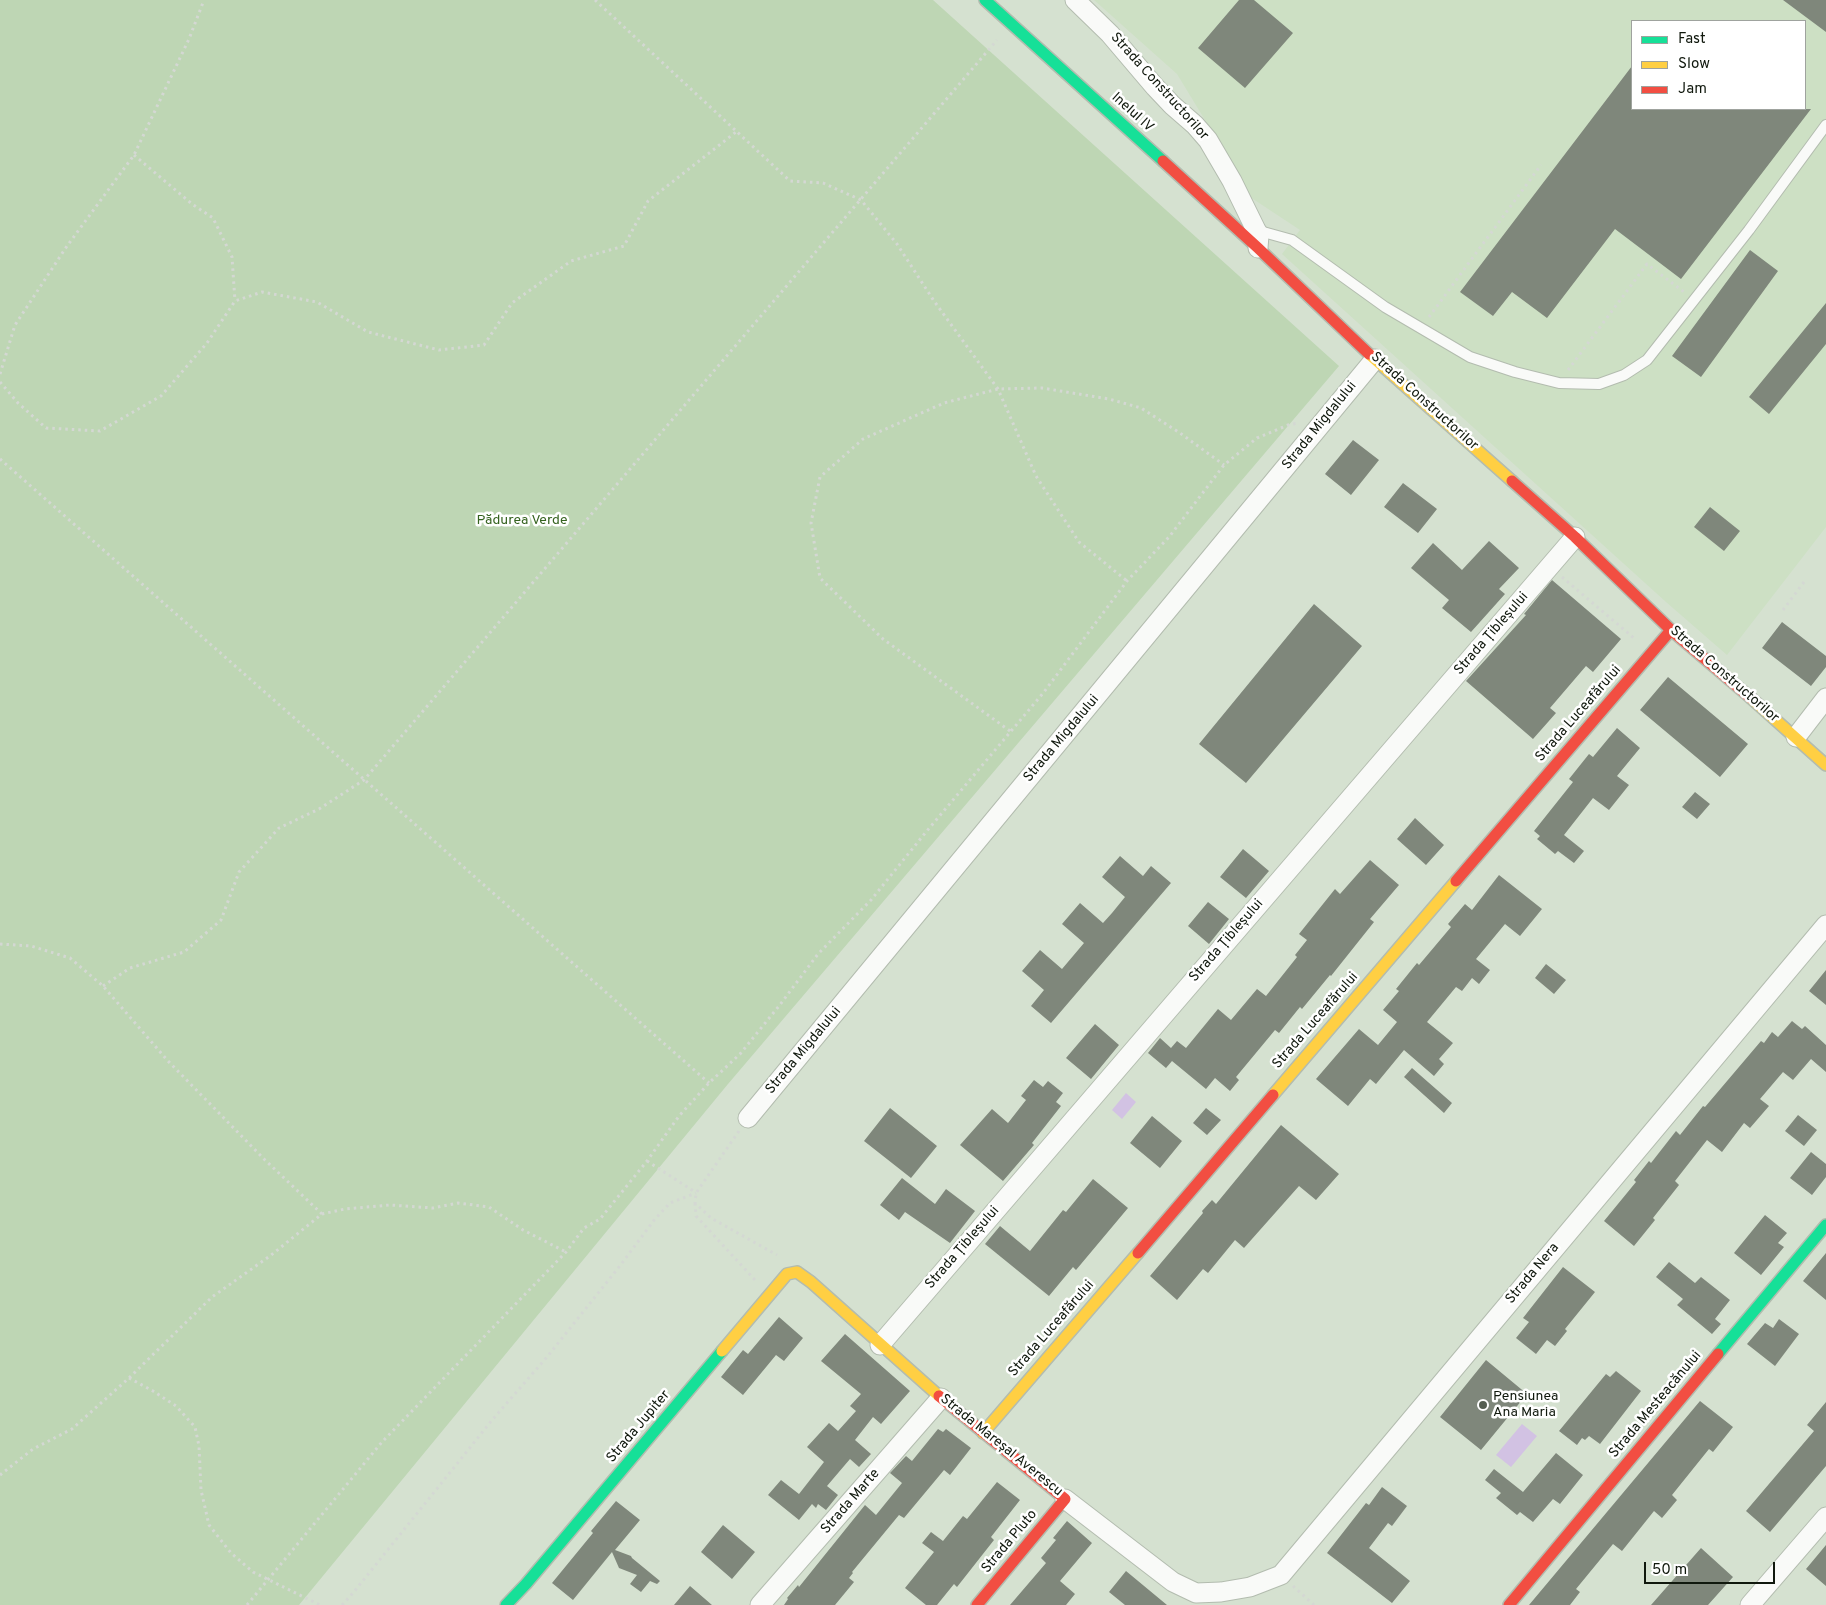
<!DOCTYPE html>
<html>
<head>
<meta charset="utf-8">
<style>
	body { margin:0 }
	#map { position:relative; width:1826px; height:1605px; overflow:hidden; background:#d5e1d0; font-family:Overpass,sans-serif }
	canvas { display:block }
	.legend { position:absolute; left:1631px; top:20px; width:175px; height:90px; box-sizing:border-box; background:#fff; border:1px solid #9fa39e; margin:0; padding:6px 9px; list-style:none; font-size:15px; color:#10180d }
	.legend li { display:flex; align-items:center; gap:10px; height:25px }
	.legend b { width:25px; border:1px solid #9fa39e }
	.scale { position:absolute; left:1644px; top:1562px; width:131px; height:22px; box-sizing:border-box; border:2px solid #10180d; border-top:0; padding-left:6px; font-size:15px; line-height:18px; white-space:nowrap; color:#10180d; -webkit-text-stroke:4px #fff; paint-order:stroke }
</style>
</head>
<body>
<div id="map">
<canvas width="1826" height="1605"></canvas>
<ul class="legend">
<li><b style="height:6px;background:#16e098"></b>Fast</li>
<li><b style="height:6px;background:#ffcf43"></b>Slow</li>
<li><b style="height:6px;background:#f24e42"></b>Jam</li>
</ul>
<div class="scale">50 m</div>
</div>
<script>
const ctx = document.querySelector('canvas').getContext('2d');
ctx.lineJoin = 'round';
function fillPath(path, color) { ctx.fillStyle = color; ctx.fill(path, 'evenodd'); }
const poly = rows => new Path2D(rows.map(r => 'M' + r).join(''));
function stroke(path, color, width, dash) { ctx.strokeStyle = color; ctx.lineWidth = width; ctx.lineCap = dash ? 'butt' : 'round'; ctx.setLineDash(dash || []); ctx.stroke(path); }
function label(font, color, halo, rows, align = 'center') {
  ctx.font = font + ' Overpass,sans-serif'; ctx.lineWidth = 5; ctx.setLineDash([]); ctx.textBaseline = 'middle'; ctx.strokeStyle = halo; ctx.fillStyle = color; for (const [text, x, y, turn = 0] of rows) {
    ctx.save(); ctx.translate(x, y); ctx.rotate((+turn || 0) * Math.PI / 180); ctx.textAlign = isNaN(turn) ? turn : align; if (halo) ctx.strokeText(text, 0, 0); ctx.fillText(text, 0, 0); ctx.restore();
  }
}
fillPath(poly([
	[1094,0,1826,0,1826,527,1727,655,1666,602,1282,254,1300,230,1247,195,1222,148,1177,74],
	[1632,21,1805,21,1805,109,1632,109]
]), '#cde0c4');
fillPath(poly([
	[0,0,933,0,1339,366,728,1084,299,1605,0,1605]
]), '#bed6b4');
fillPath(poly([
	[1126,1093,1136,1102,1122,1119,1112,1110],
	[1522,1424,1537,1436,1511,1467,1496,1455]
]), '#d2c2e3');
fillPath(poly([
	[1239,0,1254,0,1293,33,1245,88,1198,48],
	[1783,0,1826,0,1826,32],
	[1632,66,1632,109,1811,109,1681,279,1615,229,1547,318,1512,292,1493,316,1460,292],
	[1750,250,1778,271,1701,377,1672,356],
	[1826,303,1826,344,1769,414,1749,397],
	[1353,440,1379,460,1351,495,1325,474],
	[1403,483,1437,509,1418,533,1384,507],
	[1710,507,1740,531,1724,551,1694,527],
	[1489,541,1519,568,1499,589,1505,594,1471,632,1442,608,1449,600,1411,568,1433,543,1462,570],
	[1552,580,1621,639,1593,672,1586,666,1550,708,1556,713,1533,739,1466,681,1526,615,1524,614],
	[1314,604,1362,646,1246,783,1199,744],
	[1782,622,1826,656,1826,667,1811,686,1762,648],
	[1668,677,1748,744,1720,777,1640,710],
	[1617,728,1640,748,1617,776,1629,785,1609,810,1593,798,1564,835,1584,851,1574,863,1558,851,1555,854,1537,839,1540,836,1534,831,1573,782,1569,779,1589,754,1593,757],
	[1695,792,1710,804,1697,819,1682,807],
	[1415,818,1444,845,1426,865,1397,839],
	[1243,849,1269,871,1246,898,1220,877],
	[1120,856,1143,876,1151,866,1171,883,1051,1023,1031,1006,1044,990,1022,971,1040,950,1062,969,1084,943,1062,924,1080,903,1103,923,1112,913,1125,897,1102,877],
	[1370,860,1399,885,1370,919,1374,922,1331,976,1330,975,1302,1009,1300,1007,1279,1033,1275,1030,1236,1077,1239,1080,1230,1091,1215,1078,1206,1089,1172,1061,1166,1068,1148,1053,1160,1038,1171,1048,1177,1041,1186,1048,1218,1009,1231,1020,1257,989,1266,996,1297,957,1295,955,1307,940,1299,934,1335,889,1340,894],
	[1499,875,1542,909,1520,936,1505,924,1476,959,1490,970,1479,984,1472,978,1462,991,1456,987,1427,1022,1453,1043,1439,1059,1444,1064,1434,1076,1404,1050,1376,1084,1370,1079,1348,1106,1316,1079,1359,1029,1378,1045,1397,1022,1383,1010,1399,991,1396,989,1417,963,1419,965,1451,927,1448,924,1465,904,1472,910],
	[1208,902,1229,919,1209,944,1188,926],
	[1546,964,1566,980,1554,994,1535,978],
	[1826,970,1826,1005,1809,991],
	[1792,1021,1802,1029,1805,1026,1826,1045,1826,1072,1811,1059,1793,1080,1783,1072,1760,1099,1769,1106,1750,1128,1744,1123,1722,1152,1707,1140,1675,1181,1679,1185,1653,1218,1655,1220,1634,1246,1604,1221,1636,1182,1634,1180,1649,1161,1651,1163,1676,1131,1680,1135,1703,1106,1705,1107,1761,1041,1764,1043,1772,1032,1778,1037],
	[1095,1024,1119,1045,1091,1079,1066,1058],
	[1412,1068,1452,1103,1444,1113,1404,1077],
	[1034,1080,1043,1087,1048,1081,1063,1093,1056,1102,1061,1106,1032,1143,1034,1145,1003,1181,960,1145,992,1109,1008,1123,1026,1100,1021,1096],
	[890,1108,937,1146,911,1178,864,1141],
	[1206,1108,1221,1120,1207,1135,1193,1123],
	[1798,1115,1817,1130,1804,1146,1785,1131],
	[1152,1116,1182,1141,1160,1168,1130,1143],
	[1281,1125,1339,1174,1316,1200,1299,1186,1244,1248,1235,1240,1208,1273,1203,1269,1177,1300,1150,1276,1203,1213,1202,1211,1212,1200,1216,1204],
	[1811,1152,1826,1164,1826,1177,1812,1195,1790,1178],
	[902,1178,935,1204,946,1189,975,1211,950,1243,905,1212,899,1220,880,1205],
	[1093,1179,1128,1208,1076,1270,1073,1267,1049,1296,985,1244,1000,1226,1030,1251,1063,1210,1066,1212],
	[1765,1215,1787,1233,1778,1243,1784,1247,1761,1275,1734,1253],
	[1826,1253,1826,1300,1803,1281],
	[1669,1262,1695,1283,1701,1277,1730,1300,1715,1319,1721,1324,1712,1334,1677,1305,1683,1299,1656,1277],
	[1563,1267,1595,1292,1565,1329,1567,1331,1555,1346,1547,1340,1536,1354,1516,1338,1529,1322,1523,1318],
	[779,1317,803,1338,784,1361,776,1355,743,1395,721,1377,743,1350,748,1354],
	[1779,1319,1799,1334,1775,1366,1747,1344,1765,1323,1773,1328],
	[845,1334,910,1391,881,1424,873,1417,855,1440,871,1454,859,1467,850,1459,827,1486,838,1495,826,1510,818,1504,816,1508,812,1504,799,1520,768,1495,781,1480,799,1494,824,1462,807,1447,829,1423,838,1431,856,1411,850,1406,861,1394,821,1361],
	[1486,1360,1527,1394,1481,1450,1440,1417],
	[1616,1371,1641,1391,1600,1444,1589,1436,1585,1440,1582,1438,1577,1445,1559,1431,1606,1374,1610,1377],
	[1700,1401,1733,1427,1713,1452,1709,1449,1672,1495,1677,1500,1662,1518,1654,1511,1622,1551,1613,1544,1576,1589,1580,1592,1570,1605,1529,1605],
	[1826,1402,1826,1466,1770,1532,1746,1511,1814,1431,1807,1425],
	[938,1429,943,1432,946,1429,971,1448,950,1475,944,1470,904,1518,899,1515,852,1572,853,1573,849,1578,854,1582,835,1605,784,1605,788,1599,787,1598,798,1585,799,1587,865,1505,876,1515,902,1483,890,1473,906,1456,912,1461],
	[1556,1453,1583,1475,1560,1504,1553,1499,1533,1522,1520,1512,1517,1515,1496,1498,1501,1493,1485,1480,1494,1469,1523,1492],
	[997,1482,1020,1500,991,1537,994,1540,957,1587,954,1584,937,1605,926,1605,905,1588,934,1552,922,1543,931,1532,943,1541,963,1516,967,1519],
	[1382,1487,1407,1506,1392,1526,1388,1523,1369,1548,1410,1581,1392,1603,1327,1553,1366,1503,1369,1505],
	[616,1501,640,1520,615,1550,631,1556,632,1558,660,1581,657,1584,650,1581,641,1592,630,1584,637,1575,619,1568,612,1552,573,1600,552,1583,593,1533,591,1531],
	[1067,1521,1092,1543,1060,1581,1075,1594,1066,1605,1010,1605,1046,1563,1041,1558,1056,1540,1053,1538],
	[723,1525,755,1552,732,1579,701,1552],
	[1826,1545,1826,1586,1806,1569],
	[1701,1548,1733,1577,1708,1605,1651,1605],
	[1126,1571,1167,1605,1125,1605,1109,1592],
	[690,1586,712,1605,674,1605]
]), '#7f877b');
const lane = poly([
	[1256,230,1292,240,1385,307,1470,357,1515,372,1559,383,1599,384,1624,375,1647,360,1749,230,1826,125]
]);
const street = poly([
	[1075,0,1110,34,1155,87,1172,105,1195,125,1208,140,1232,181,1256,230,1259,235,1258,248],
	[1796,737,1826,698],
	[748,1118,1375,359],
	[880,1345,1575,537],
	[1065,1499,1173,1582,1196,1593,1221,1592,1250,1587,1281,1575,1826,925],
	[760,1605,941,1398],
	[1750,1605,1826,1517]
]);
const fast = poly([
	[985,0,1163,161],
	[1718,1354,1826,1225],
	[506,1605,526,1584,722,1351]
]);
const slow = poly([
	[1369,354,1512,481],
	[1751,698,1826,765],
	[1273,1095,1456,881],
	[722,1351,787,1274,797,1272,811,1282,939,1396],
	[983,1433,1138,1253]
]);
const jam = poly([
	[1163,161,1258,248,1369,354],
	[1512,481,1575,537,1671,630,1751,698],
	[1456,881,1671,630],
	[1138,1253,1273,1095],
	[939,1396,1065,1499,977,1605],
	[1509,1605,1718,1354]
]);
stroke(lane, '#b3bcaf', 12);
stroke(street, '#b3bcaf', 21);
stroke(fast, '#b3bcaf', 14);
stroke(slow, '#b3bcaf', 14);
stroke(jam, '#b3bcaf', 14);
stroke(poly([
	[595,0,790,181,823,183,861,200,897,244,934,301,998,389,1036,476,1079,542,1127,581],
	[134,155,192,204,213,218,232,257,235,301],
	[1429,317,1541,165],
	[1568,370,1647,264,1684,292],
	[0,374,15,325,67,246,134,155,189,39,204,0],
	[0,382,18,403,46,428,100,431,161,396,207,343,235,301,262,292,317,302,368,332,439,350,484,345,512,303,571,261,624,246,648,201,736,132],
	[0,459,709,1083],
	[1562,577,1635,639],
	[1783,610,1804,582],
	[1010,731,883,639,820,578,811,523,820,477,863,439,944,403,998,389,1042,388,1109,399,1141,408,1180,433,1224,465],
	[0,944,31,946,70,958,103,986,168,1061,264,1159,322,1214],
	[103,986,130,968,184,952,221,920,239,872,279,828,319,809,364,780,997,40],
	[739,1131,696,1193,695,1203,711,1218,777,1255],
	[647,1161,695,1192],
	[695,1203,696,1216,755,1280],
	[129,1378,153,1391,176,1406,195,1427,199,1446,201,1490,209,1525,231,1553,253,1572,320,1605],
	[0,1475,33,1449,72,1429,129,1378,212,1297,270,1256,322,1214,345,1209,390,1205,433,1208,458,1203,489,1207,523,1230,566,1252],
	[1293,1586,1314,1605],
	[247,1605,382,1442,566,1252,584,1228,600,1219,647,1161,679,1116,709,1083,740,1054,779,1006,818,954,871,900,926,832,1044,692,1127,581,1169,537,1224,465,1257,438,1288,425,1298,423],
	[342,1605,353,1593,493,1419,547,1357,619,1267,655,1219,670,1203,696,1193]
]), '#d4d8d3', 3, [2.5, 4]);
stroke(lane, '#f9faf8', 10);
stroke(street, '#f9faf8', 19);
stroke(fast, '#16e098', 11);
stroke(slow, '#ffcf43', 11);
stroke(jam, '#f24e42', 11);
for (const [x, y, r, color] of [
	[1483,1405,5,"#555e51"]
]) { const dot = new Path2D(); dot.arc(x, y, r, 0, 2 * Math.PI); ctx.fillStyle = color; ctx.fill(dot); stroke(dot, '#fff', 2); }
label('14px', '#10180d', '#fff', [
	["Strada Constructorilor",1159,87,48],
	["Inelul IV",1132,113,42],
	["Strada Constructorilor",1424,402,42],
	["Strada Migdalului",1320,426,-51],
	["Strada Țibleșului",1492,634,-49],
	["Strada Constructorilor",1724,675,41],
	["Strada Luceafărului",1579,714,-49],
	["Strada Migdalului",1062,739,-50],
	["Strada Țibleșului",1227,941,-49],
	["Strada Luceafărului",1316,1021,-49],
	["Strada Migdalului",804,1051,-50],
	["Strada Țibleșului",963,1248,-49],
	["Strada Nera",1533,1274,-50],
	["Strada Luceafărului",1052,1329,-49],
	["Strada Mesteacănului",1656,1405,-50],
	["Strada Jupiter",639,1427,-50],
	["Strada Mareșal Averescu",1001,1446,39],
	["Strada Marte",851,1502,-49],
	["Strada Pluto",1010,1542,-50]
]);
label('14px', '#366320', '#fff', [
	["Pădurea Verde",522,521]
]);
label('14px', '#10180d', '#fff', [
	["Pensiunea",1493,1397],
	["Ana Maria",1493,1413]
], 'left');
</script>
</body>
</html>
